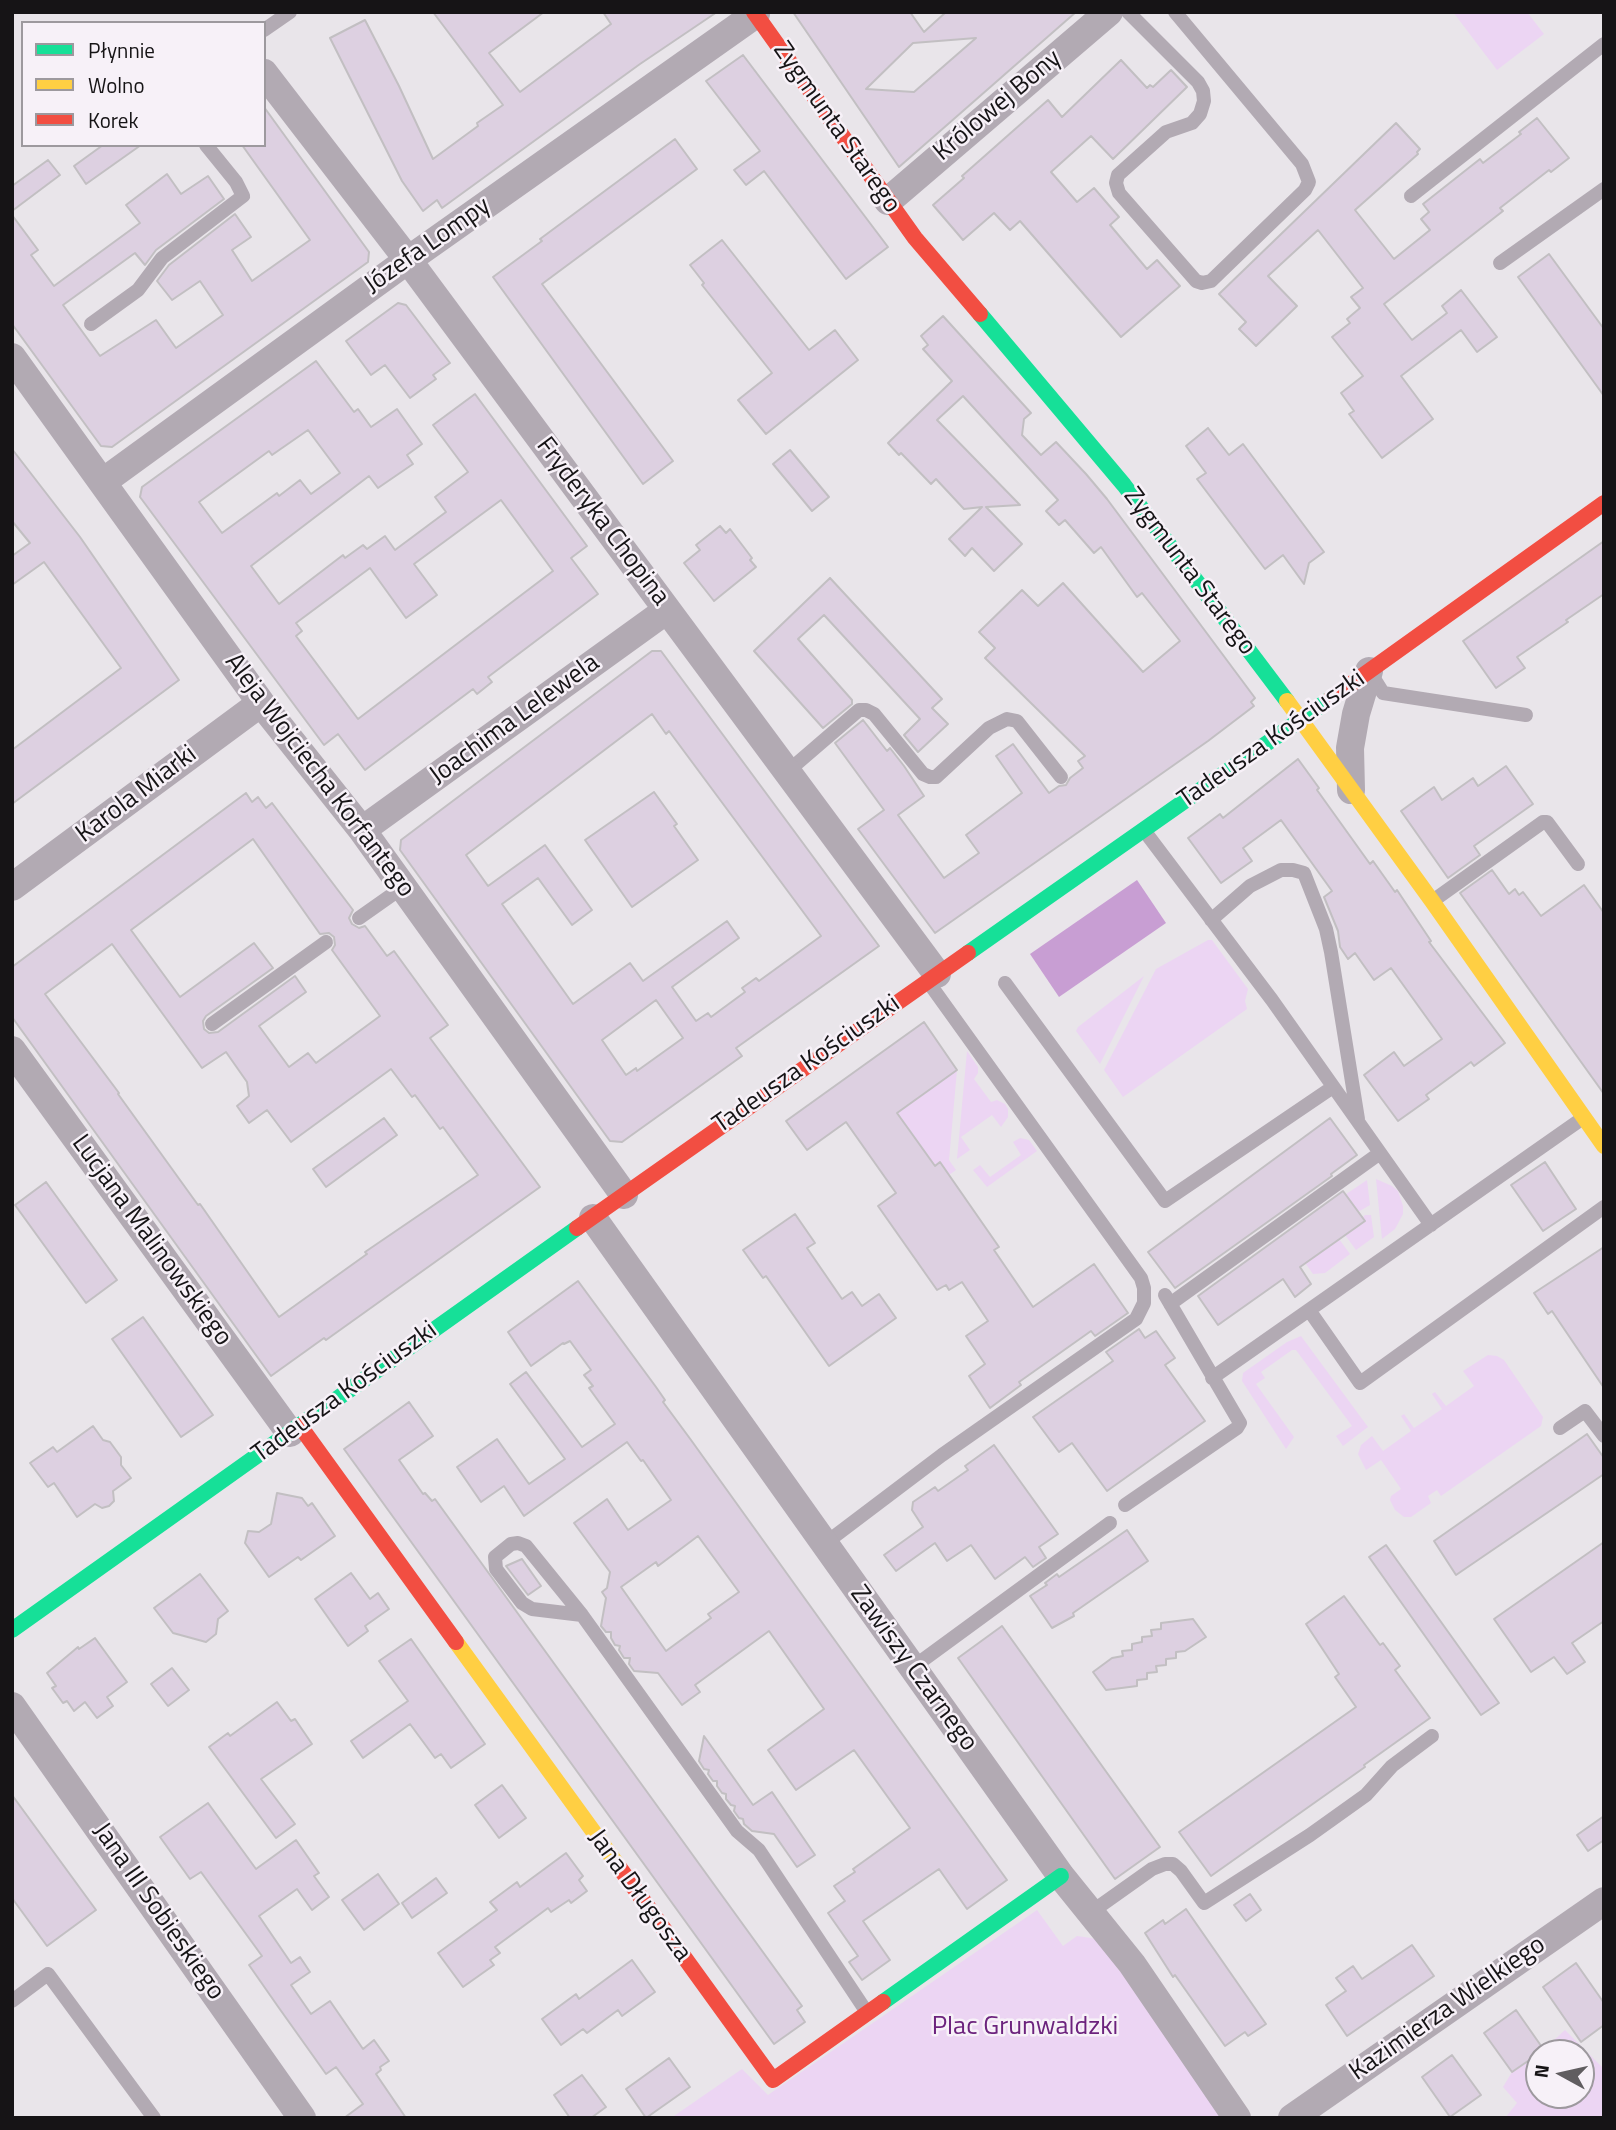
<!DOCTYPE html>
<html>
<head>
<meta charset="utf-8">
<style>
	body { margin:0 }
	#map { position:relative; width:1616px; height:2130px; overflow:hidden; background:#e9e5ea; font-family:"Titillium Web",sans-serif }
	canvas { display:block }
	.frame { position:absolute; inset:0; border:14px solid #161416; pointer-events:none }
	.legend { position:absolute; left:21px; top:21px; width:245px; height:126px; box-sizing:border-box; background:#f7f1f8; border:2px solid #9d999e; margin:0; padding:9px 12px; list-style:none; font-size:21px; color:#161416 }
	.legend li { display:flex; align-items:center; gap:14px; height:35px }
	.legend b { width:35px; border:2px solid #9d999e }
	.north { position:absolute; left:1525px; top:2039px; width:70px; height:70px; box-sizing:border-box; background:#f7f1f8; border:2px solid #9d999e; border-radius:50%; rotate:278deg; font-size:19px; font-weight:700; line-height:28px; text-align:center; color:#161416 }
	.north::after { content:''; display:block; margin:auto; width:24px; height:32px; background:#605d60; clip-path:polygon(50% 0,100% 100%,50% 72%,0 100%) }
</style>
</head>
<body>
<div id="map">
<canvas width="1616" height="2130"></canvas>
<div class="frame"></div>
<ul class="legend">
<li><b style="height:9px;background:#16e098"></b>Płynnie</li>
<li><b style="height:9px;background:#ffcf43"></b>Wolno</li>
<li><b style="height:9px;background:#f24e42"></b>Korek</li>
</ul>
<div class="north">N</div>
</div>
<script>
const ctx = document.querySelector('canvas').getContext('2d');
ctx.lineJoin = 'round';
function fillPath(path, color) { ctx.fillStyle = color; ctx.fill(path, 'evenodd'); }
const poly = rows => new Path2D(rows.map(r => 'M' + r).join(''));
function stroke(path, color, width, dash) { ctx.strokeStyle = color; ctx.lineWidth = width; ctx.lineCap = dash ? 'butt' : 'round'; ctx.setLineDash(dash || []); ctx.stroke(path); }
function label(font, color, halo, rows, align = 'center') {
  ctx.font = font + ' "Titillium Web",sans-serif'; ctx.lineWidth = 5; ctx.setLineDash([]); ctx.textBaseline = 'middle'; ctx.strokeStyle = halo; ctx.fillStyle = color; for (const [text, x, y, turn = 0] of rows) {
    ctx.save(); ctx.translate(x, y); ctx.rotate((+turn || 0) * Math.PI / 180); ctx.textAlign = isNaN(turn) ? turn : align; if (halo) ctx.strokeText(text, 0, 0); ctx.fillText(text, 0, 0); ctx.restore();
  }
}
fillPath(poly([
	[1453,12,1527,12,1544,34,1497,70],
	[1208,940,1212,940,1248,989,1245,1001,1247,1009,1123,1097,1104,1070,1156,969],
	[1144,976,1100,1064,1076,1031,1078,1027],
	[967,1051,978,1067,978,1073,974,1079,991,1102,997,1100,1005,1104,1008,1109,1008,1117,1001,1127,992,1115,961,1137,970,1150,957,1159],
	[957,1070,949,1160,956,1170,949,1175,940,1163,935,1166,885,1095,920,1096],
	[1020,1138,1029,1140,1037,1151,987,1187,973,1170,980,1165,990,1177,1021,1155,1013,1142],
	[1376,1179,1392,1186,1398,1191,1403,1206,1403,1214,1395,1229,1382,1239],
	[1367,1180,1370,1205,1358,1212,1327,1207],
	[1365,1215,1371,1215,1374,1237,1356,1250,1345,1235],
	[1286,1236,1319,1253,1339,1239,1350,1254,1325,1273,1313,1274],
	[1301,1336,1368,1427,1343,1446,1336,1436,1352,1426,1296,1350,1292,1350,1261,1372,1265,1378,1256,1384,1294,1437,1286,1449,1242,1381,1243,1373,1287,1342],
	[1488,1355,1497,1356,1504,1360,1543,1417,1541,1426,1441,1496,1437,1490,1428,1496,1431,1503,1411,1517,1404,1517,1395,1510,1390,1500,1391,1496,1401,1489,1381,1460,1366,1470,1358,1454,1361,1445,1372,1436,1383,1451,1411,1431,1401,1416,1404,1414,1414,1428,1442,1409,1432,1394,1435,1392,1446,1406,1474,1386,1463,1371],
	[1037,1910,1063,1946,1077,1936,1091,1938,1101,1942,1222,2118,671,2118,742,2069,768,2095],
	[1565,2030,1604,2069,1604,2118,1505,2118,1517,2103,1503,2087,1512,2072,1539,2053,1539,2095,1581,2095,1581,2053,1540,2053]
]), '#ecd5f3');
fillPath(poly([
	[1137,880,1166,923,1059,997,1030,954]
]), '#c89ed3');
const building = poly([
	[433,12,544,12,489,53,520,92,611,24,603,12,717,12,640,64,442,208,437,200,423,211,402,181,330,38,365,20,399,86,433,159,478,126,477,123,503,105,433,12],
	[793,12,910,12,924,32,946,12,1076,12,899,167,793,12],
	[976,38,914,92,866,89,913,43,976,38],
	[743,55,888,247,846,279,764,171,746,185,734,170,760,151,706,81,743,55],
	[1121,60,1147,88,1150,85,1153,87,1171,70,1187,87,1113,159,1091,136,1051,172,1077,202,1094,188,1119,217,1110,225,1147,269,1157,260,1180,286,1121,337,1020,221,1010,230,994,213,963,240,933,205,964,178,962,176,1048,100,1062,117,1121,60],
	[264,107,369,252,368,262,112,447,101,446,12,324,12,215,38,250,31,255,54,286,140,223,126,205,167,174,181,194,208,176,224,199,156,250,145,265,135,253,63,305,100,356,156,320,176,348,223,315,200,281,172,300,157,281,169,265,235,214,251,237,232,250,252,281,310,240,242,145,264,145,264,107],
	[1537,118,1569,158,1551,172,1549,170,1500,208,1503,211,1384,304,1412,340,1447,313,1442,306,1461,290,1497,337,1477,352,1461,330,1401,376,1433,419,1382,458,1349,414,1354,411,1341,393,1363,376,1332,337,1350,323,1347,319,1360,308,1351,297,1363,288,1318,230,1268,276,1297,306,1256,346,1239,329,1246,322,1219,294,1396,123,1420,149,1417,152,1418,154,1355,210,1394,259,1430,230,1421,219,1429,212,1423,204,1480,159,1483,163,1521,134,1519,132,1537,118],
	[675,139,697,169,542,284,673,461,643,484,493,277,542,241,540,239,675,139],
	[103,145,141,145,86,184,74,166,103,145],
	[48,160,60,175,12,211,12,186,48,160],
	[722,240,809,350,835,330,858,360,766,434,738,400,772,373,702,285,704,283,690,265,722,240],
	[1549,254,1604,329,1604,396,1518,277,1549,254],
	[398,303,406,305,450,363,433,375,436,379,410,398,385,365,371,375,346,341,398,303],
	[943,316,1031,413,1024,419,1022,435,1041,455,1056,442,1086,474,1107,499,1255,698,1251,702,1254,706,1208,741,935,933,858,829,884,810,835,743,863,720,887,751,890,748,904,766,924,796,898,815,944,878,979,853,966,835,1022,793,996,756,1013,744,1049,793,1059,786,1066,785,1070,778,1083,768,1078,761,1085,756,985,658,995,648,979,632,1022,590,1038,606,1063,583,1143,672,1180,641,1142,593,1137,597,1101,547,1094,553,1065,520,1059,525,1046,511,1058,500,963,396,937,420,1020,505,986,507,1022,544,994,571,972,548,965,556,949,539,982,507,964,509,936,479,931,484,901,453,899,455,888,443,952,381,923,349,928,345,921,336,943,316],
	[316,361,354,412,358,409,371,427,397,409,422,444,407,455,413,464,378,488,369,476,251,566,279,604,343,555,345,558,363,545,367,549,385,536,395,550,446,512,435,497,468,472,433,425,475,394,587,546,571,558,598,594,488,677,492,682,477,694,473,689,365,770,338,734,324,745,140,497,142,487,316,361],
	[308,430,340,473,311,494,300,480,279,496,277,493,222,533,199,502,269,451,272,455,308,430],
	[501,500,553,571,358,719,296,636,302,631,296,623,370,568,406,618,437,595,414,564,501,500],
	[1208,428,1229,455,1243,444,1324,552,1309,563,1304,584,1283,555,1265,569,1197,479,1206,473,1186,446,1208,428],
	[12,449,80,537,179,680,12,804,12,750,121,668,44,562,12,585,12,556,30,543,12,521,12,449],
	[790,450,829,497,812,511,773,464,790,450],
	[720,526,726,533,730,529,752,558,750,560,756,567,714,601,684,563,700,550,696,545,720,526],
	[1604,541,1604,594,1566,620,1568,622,1517,657,1525,668,1496,688,1463,641,1604,541],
	[830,578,942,699,932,708,948,724,918,752,904,735,920,719,824,615,798,639,852,700,852,704,823,728,754,651,830,578],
	[652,651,661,651,879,946,736,1048,742,1056,622,1142,610,1141,400,850,401,840,652,651],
	[652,714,666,734,669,731,821,936,759,981,756,978,742,988,745,992,711,1017,708,1013,696,1021,672,987,739,938,727,921,643,981,630,963,573,1004,502,904,538,878,572,925,592,910,545,845,488,886,466,855,652,714],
	[656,1000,683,1038,637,1071,636,1068,626,1075,602,1040,656,1000],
	[1298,759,1319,788,1317,790,1370,864,1373,861,1395,892,1397,890,1431,941,1429,942,1505,1043,1474,1066,1471,1062,1426,1095,1429,1099,1398,1121,1364,1075,1394,1052,1404,1066,1442,1039,1391,968,1374,980,1355,953,1348,959,1340,947,1338,931,1324,897,1332,891,1281,820,1243,848,1252,861,1221,883,1188,838,1220,814,1223,818,1298,759],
	[1506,766,1533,804,1474,846,1480,855,1448,878,1401,811,1434,787,1442,800,1473,778,1478,786,1506,766],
	[654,792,677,824,674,826,698,860,632,907,585,840,654,792],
	[246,793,252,802,258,797,266,808,272,803,353,910,349,918,352,924,359,928,365,926,387,956,394,951,448,1025,430,1038,540,1187,326,1340,324,1338,271,1376,12,1017,12,967,246,793],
	[253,839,320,934,329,933,334,937,335,945,332,950,380,1016,316,1063,308,1053,289,1067,259,1026,306,992,295,976,218,1032,209,1033,204,1029,203,1021,206,1016,273,968,254,943,180,997,131,930,253,839],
	[112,944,202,1068,226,1052,247,1082,249,1096,237,1106,249,1123,267,1110,291,1142,391,1069,412,1097,415,1095,440,1129,443,1127,478,1175,365,1252,367,1254,279,1317,200,1204,198,1205,118,1094,119,1093,45,994,112,944],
	[1492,870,1509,894,1515,889,1519,895,1523,892,1541,916,1584,885,1604,913,1604,1094,1460,893,1492,870],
	[924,1022,957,1070,897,1113,935,1166,940,1162,949,1175,999,1247,994,1250,1033,1307,1094,1264,1128,1313,1095,1336,1091,1331,1019,1382,1021,1385,990,1408,969,1376,985,1364,966,1336,988,1321,962,1282,949,1290,946,1285,937,1290,878,1206,896,1193,846,1122,807,1150,786,1121,924,1022],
	[384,1118,397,1135,326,1187,313,1169,384,1118],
	[1330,1118,1357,1155,1331,1174,1332,1176,1175,1288,1148,1252,1330,1118],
	[1545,1162,1576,1209,1543,1231,1511,1185,1545,1162],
	[46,1182,117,1280,86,1303,15,1205,46,1182],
	[1343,1191,1365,1221,1300,1267,1311,1284,1295,1297,1283,1279,1218,1325,1198,1296,1343,1191],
	[795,1214,815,1243,807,1248,842,1299,852,1292,862,1306,879,1294,896,1318,829,1366,766,1276,763,1278,743,1250,795,1214],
	[1604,1247,1604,1388,1552,1311,1548,1314,1534,1293,1604,1247],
	[578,1281,656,1387,665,1400,663,1402,691,1440,1007,1880,967,1909,939,1869,863,1921,890,1960,862,1980,849,1962,858,1956,828,1913,845,1901,834,1886,855,1872,853,1869,910,1828,854,1750,796,1790,768,1750,824,1709,769,1631,695,1685,700,1692,682,1705,658,1673,634,1671,629,1664,630,1658,624,1658,619,1650,620,1646,615,1645,611,1638,611,1632,606,1632,601,1626,606,1598,602,1592,607,1588,610,1572,574,1523,607,1499,628,1530,671,1500,643,1460,641,1461,627,1442,524,1516,504,1486,481,1502,457,1467,497,1439,529,1484,565,1459,510,1384,526,1372,582,1447,615,1424,589,1388,593,1386,584,1375,591,1370,570,1341,564,1344,563,1343,531,1366,508,1332,578,1281],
	[698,1536,739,1592,708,1614,711,1618,666,1651,621,1587,656,1562,658,1566,698,1536],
	[143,1317,213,1415,181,1437,112,1339,143,1317],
	[1139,1329,1145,1338,1156,1331,1175,1358,1165,1365,1205,1421,1107,1491,1072,1443,1059,1452,1033,1417,1113,1361,1106,1352,1139,1329],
	[409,1402,433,1436,399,1460,423,1494,425,1493,432,1501,435,1499,802,2006,797,2010,805,2022,774,2044,344,1449,409,1402],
	[93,1426,103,1440,110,1442,121,1457,121,1465,131,1478,113,1491,114,1501,109,1506,102,1508,95,1504,77,1517,54,1483,48,1487,30,1463,53,1447,57,1452,93,1426],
	[1587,1434,1604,1458,1604,1474,1456,1575,1434,1541,1587,1434],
	[994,1445,1058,1534,1039,1547,1046,1558,1033,1567,1025,1557,995,1579,971,1545,947,1561,935,1543,896,1571,884,1555,923,1527,912,1510,913,1502,935,1487,938,1491,968,1470,965,1466,994,1445],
	[277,1493,302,1498,308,1506,312,1503,335,1536,301,1560,298,1557,269,1577,245,1543,248,1531,259,1532,271,1524,277,1493],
	[1127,1530,1148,1561,1073,1613,1074,1616,1052,1628,1030,1596,1047,1585,1045,1583,1057,1574,1059,1577,1127,1530],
	[1604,1542,1604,1621,1572,1643,1585,1662,1567,1674,1554,1657,1531,1672,1494,1619,1604,1542],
	[1386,1545,1499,1703,1481,1715,1369,1557,1386,1545],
	[522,1559,541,1586,528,1595,506,1566,522,1559],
	[351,1573,370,1599,378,1593,389,1609,365,1626,368,1631,348,1646,315,1599,351,1573],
	[200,1574,228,1611,218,1619,216,1634,206,1642,173,1633,154,1608,200,1574],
	[1344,1596,1380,1645,1383,1643,1400,1666,1395,1670,1430,1718,1364,1765,1365,1767,1211,1876,1179,1832,1356,1707,1335,1677,1339,1674,1306,1624,1344,1596],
	[1193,1619,1206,1637,1185,1651,1176,1652,1176,1658,1166,1659,1166,1665,1156,1666,1157,1672,1147,1673,1147,1679,1137,1680,1137,1686,1106,1690,1093,1672,1112,1658,1123,1656,1122,1651,1132,1650,1132,1644,1142,1642,1142,1637,1152,1636,1151,1630,1161,1629,1161,1623,1193,1619],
	[1002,1626,1160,1847,1115,1879,958,1658,1002,1626],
	[95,1638,127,1682,107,1697,113,1706,97,1718,85,1702,74,1711,67,1701,63,1703,52,1688,56,1686,47,1673,78,1647,79,1649,95,1638],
	[411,1639,485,1744,451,1768,441,1754,435,1758,410,1724,363,1758,351,1741,408,1701,379,1661,411,1639],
	[172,1668,189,1690,168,1706,151,1684,172,1668],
	[277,1702,291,1721,295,1719,312,1744,261,1779,295,1824,276,1838,209,1747,228,1733,230,1736,277,1702],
	[704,1736,753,1805,772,1792,815,1855,797,1867,774,1834,752,1831,744,1824,743,1819,739,1818,734,1811,735,1806,731,1805,726,1799,726,1794,722,1793,717,1786,717,1781,713,1781,708,1774,709,1770,704,1769,699,1761,704,1736],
	[502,1785,526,1818,499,1838,475,1805,502,1785],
	[12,1795,96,1910,47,1946,12,1898,12,1795],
	[208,1803,256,1869,296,1840,319,1873,314,1876,329,1897,312,1910,297,1889,259,1916,291,1963,300,1957,310,1972,291,1985,311,2014,330,2001,363,2049,374,2040,389,2061,380,2067,381,2070,376,2074,406,2118,344,2118,363,2104,336,2067,326,2074,279,2008,249,1965,262,1956,201,1872,190,1879,160,1837,208,1803],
	[1604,1816,1604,1840,1588,1851,1577,1835,1604,1816],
	[566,1853,583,1876,579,1880,587,1891,571,1903,569,1900,551,1912,548,1908,495,1947,500,1953,490,1960,494,1965,463,1987,438,1953,497,1910,490,1902,517,1882,520,1887,566,1853],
	[378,1874,399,1904,364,1930,342,1900,378,1874],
	[436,1878,447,1893,412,1918,402,1903,436,1878],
	[1250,1894,1261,1910,1246,1921,1234,1905,1250,1894],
	[1186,1909,1266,2024,1248,2036,1245,2032,1225,2046,1175,1975,1173,1977,1145,1933,1163,1920,1165,1924,1186,1909],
	[1412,1945,1434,1976,1347,2036,1326,2005,1346,1991,1336,1978,1353,1966,1362,1979,1412,1945],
	[632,1960,655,1992,622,2016,618,2010,587,2033,583,2029,561,2045,542,2019,576,1994,579,1999,632,1960],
	[1576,1963,1604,2003,1604,2025,1581,2042,1543,1987,1576,1963],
	[1516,2010,1544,2050,1512,2072,1484,2033,1516,2010],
	[1452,2055,1481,2095,1450,2117,1422,2077,1452,2055],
	[669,2058,690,2087,646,2118,626,2089,669,2058],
	[582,2075,606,2107,591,2118,570,2118,554,2095,582,2075]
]);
fillPath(building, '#ddd0e1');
stroke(building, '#c2bfc2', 2);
stroke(poly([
	[1128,12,1198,82,1203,91,1204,101,1200,114,1192,123,1166,132,1118,175,1116,183,1119,193,1196,281,1202,283,1211,281,1305,190,1309,182,1302,164,1175,12],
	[264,30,290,12],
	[1411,196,1604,44],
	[1500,263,1604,189],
	[91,324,138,290,162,258,243,196,236,182,206,145],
	[1370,672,1383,693,1526,715],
	[787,772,859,710,866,710,874,714,923,774,930,777,936,777,989,728,1007,719,1017,721,1061,777],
	[1146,833,1272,1000,1431,1225],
	[1434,900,1543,822,1547,822,1578,864],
	[359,918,403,887],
	[1211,920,1250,886,1281,870,1293,870,1304,873,1326,929,1331,952,1358,1119],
	[1005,983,1165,1201,1333,1087],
	[212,1024,326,942],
	[1170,1304,1380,1153],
	[1309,1310,1360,1383,1604,1207],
	[1212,1378,1583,1118],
	[1560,1428,1585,1411,1604,1436],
	[1125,1505,1237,1428,1240,1423,1165,1295],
	[823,1545,942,1455,1136,1319,1144,1303,1144,1288,1141,1278,929,983],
	[582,1615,532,1609,522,1603,496,1569,495,1557,511,1544,518,1543,526,1546,582,1615,737,1831,759,1850,866,2011],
	[912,1668,1110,1523],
	[1090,1913,1152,1869,1165,1864,1173,1864,1181,1871,1204,1903,1310,1835,1366,1795,1392,1766,1432,1736],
	[12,2001,48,1974,154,2118]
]), '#b2aab3', 14);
stroke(poly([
	[264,73,408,260,937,974],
	[888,201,1109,12],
	[12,357,261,703,362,830,624,1195],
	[104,481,408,260,756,14],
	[1351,790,1350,748,1356,714,1369,671],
	[362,830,667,610],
	[12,887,261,703],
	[12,1050,290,1433],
	[593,1218,1061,1876,1132,1964,1237,2118],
	[12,1706,302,2118],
	[1292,2118,1604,1901]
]), '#b2aab3', 28);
stroke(poly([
	[980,314,1124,485,1287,701],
	[968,953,1330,699],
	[12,1630,577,1228],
	[883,2002,1061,1876]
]), '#16e098', 16);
stroke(poly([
	[1287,701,1432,901,1604,1146],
	[456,1642,619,1867]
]), '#ffcf43', 16);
stroke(poly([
	[754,12,915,238,980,314],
	[1330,699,1604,503],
	[577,1228,968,953],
	[300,1426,456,1642],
	[619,1867,773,2080,883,2002]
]), '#f24e42', 16);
label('26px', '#161416', '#f7f1f8', [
	["Królowej Bony",998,106,-40],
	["Zygmunta Starego",836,128,55],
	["Józefa Lompy",428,246,-35],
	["Fryderyka Chopina",602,522,53],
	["Zygmunta Starego",1189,572,53],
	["Joachima Lelewela",515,720,-36],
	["Tadeusza Kościuszki",1272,740,-35],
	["Aleja Wojciecha Korfantego",319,776,53],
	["Karola Miarki",137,795,-37],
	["Tadeusza Kościuszki",807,1065,-35],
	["Lucjana Malinowskiego",151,1241,54],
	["Tadeusza Kościuszki",345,1393,-36],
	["Zawiszy Czarnego",913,1669,54],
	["Jana Długosza",639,1896,54],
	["Jana III Sobieskiego",158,1912,55],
	["Kazimierza Wielkiego",1448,2009,-35]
]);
label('26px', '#6c237d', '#f7f1f8', [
	["Plac Grunwaldzki",1025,2028]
]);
</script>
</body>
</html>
